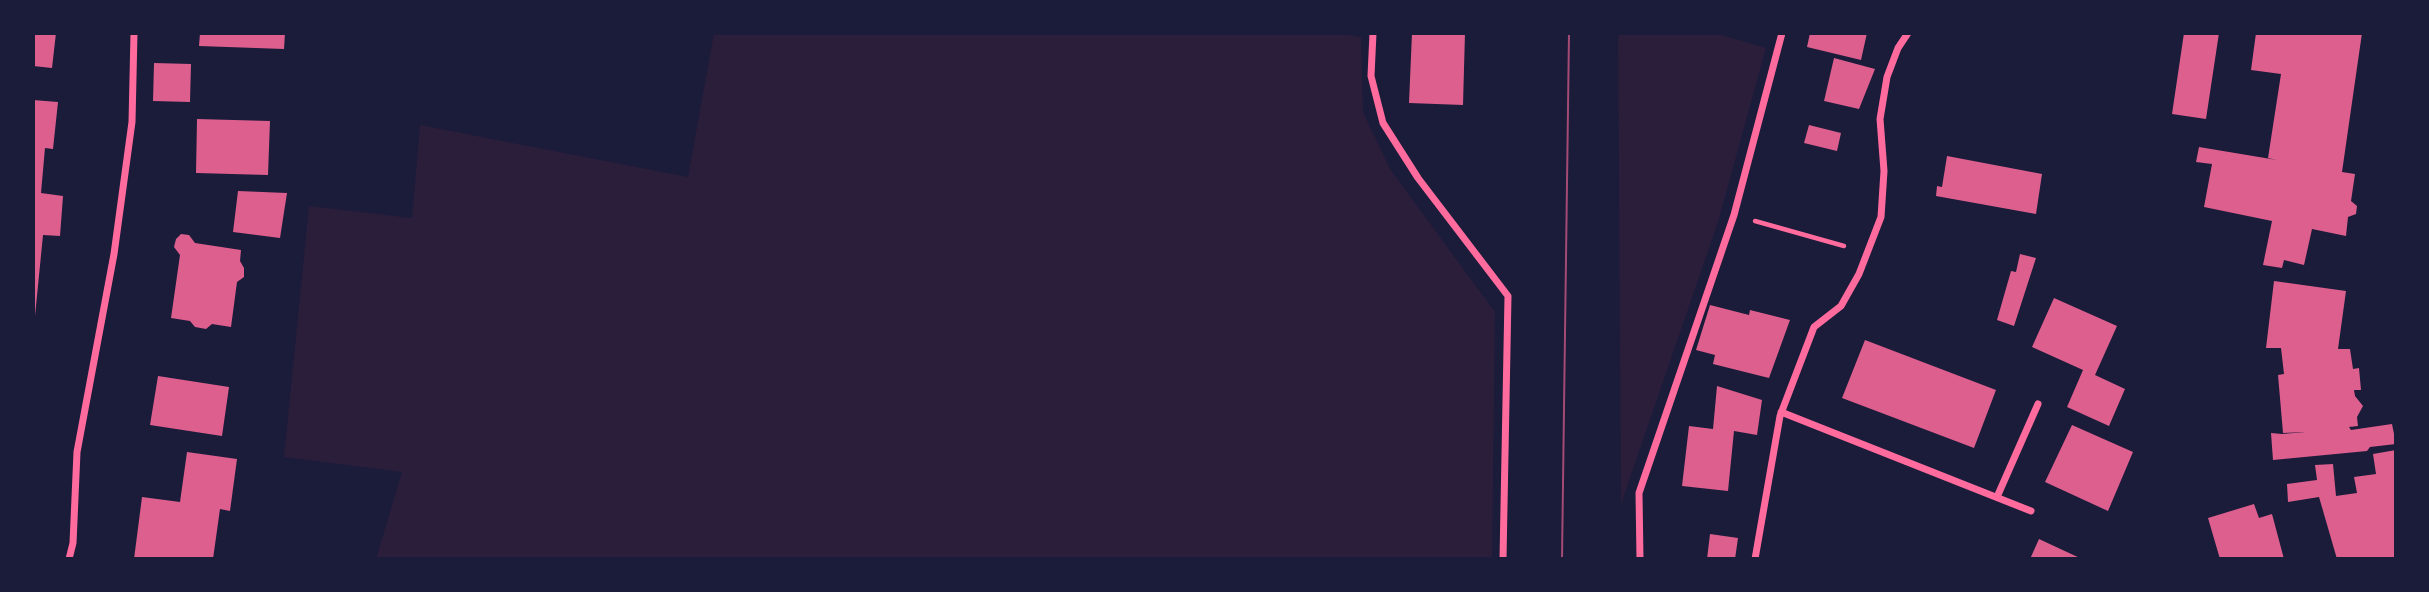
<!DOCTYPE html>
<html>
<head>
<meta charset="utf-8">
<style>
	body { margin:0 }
	#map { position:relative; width:2429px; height:592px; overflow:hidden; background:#1b1b3a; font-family:Overpass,sans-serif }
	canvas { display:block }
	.frame { position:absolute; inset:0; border:35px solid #1b1b3a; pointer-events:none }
</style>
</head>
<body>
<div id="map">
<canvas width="2429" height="592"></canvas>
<div class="frame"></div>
</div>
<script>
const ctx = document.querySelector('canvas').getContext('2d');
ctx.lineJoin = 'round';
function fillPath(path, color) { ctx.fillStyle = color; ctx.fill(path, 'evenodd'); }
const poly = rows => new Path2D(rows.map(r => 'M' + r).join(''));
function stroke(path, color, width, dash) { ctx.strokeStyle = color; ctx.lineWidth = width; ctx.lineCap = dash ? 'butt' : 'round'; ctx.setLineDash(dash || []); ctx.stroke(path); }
fillPath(poly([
	[714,33,1337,33,1361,37,1363,112,1390,169,1495,312,1492,559,376,559,402,472,284,457,309,206,412,218,420,125,688,177],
	[1618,33,1715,33,1766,48,1718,222,1621,504]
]), '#2a1e3b');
fillPath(poly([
	[33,33,56,33,52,68,33,66],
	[200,33,285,33,284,49,199,46],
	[1412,33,1465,33,1463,105,1409,103],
	[1810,33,1867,33,1861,60,1807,47],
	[2184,33,2219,33,2206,119,2172,114],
	[2256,33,2362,33,2342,172,2355,174,2351,201,2357,206,2356,214,2348,217,2346,236,2312,229,2304,265,2284,260,2282,268,2263,265,2272,221,2204,207,2212,164,2196,162,2199,147,2277,160,2268,158,2281,74,2251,70],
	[1834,58,1875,69,1859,109,1824,101],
	[154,63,191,64,190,102,153,101],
	[33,100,58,102,53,149,45,148,41,193,63,196,60,236,43,235,35,316,33,316],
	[197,119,270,121,268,175,196,173],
	[1809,125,1841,133,1837,151,1804,143],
	[1947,156,2042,174,2036,214,1936,196,1937,186,1942,187],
	[238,191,287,193,280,238,233,232],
	[181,234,189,235,195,243,241,250,240,261,244,268,244,277,237,282,231,327,212,324,206,329,195,327,190,321,171,318,180,255,174,247,176,239],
	[2020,254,2036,258,2014,326,1997,320,2011,271,2016,272],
	[2274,281,2346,291,2338,349,2350,349,2353,369,2359,368,2361,390,2354,390,2355,396,2363,406,2357,417,2358,426,2349,427,2351,430,2392,424,2396,444,2370,447,2367,451,2273,460,2271,433,2282,434,2305,432,2283,433,2278,375,2284,374,2281,348,2266,348],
	[2054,298,2117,326,2095,375,2125,389,2109,426,2067,407,2083,370,2032,347],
	[1710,305,1749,315,1750,310,1790,320,1769,378,1713,364,1715,355,1696,350],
	[1865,340,1996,390,1974,448,1842,398],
	[158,376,229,387,222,436,150,425],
	[1717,386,1762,400,1757,435,1734,431,1728,491,1682,486,1689,426,1713,429],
	[2072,425,2133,452,2108,511,2045,482],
	[2396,450,2396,559,2337,559,2319,497,2288,502,2287,484,2317,480,2315,465,2333,464,2336,496,2357,493,2354,477,2376,474,2373,454],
	[187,452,237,459,230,511,220,509,213,559,134,559,142,497,180,502],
	[2254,504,2259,518,2272,514,2284,559,2220,559,2208,518],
	[1710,534,1738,538,1735,559,1707,559],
	[2039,539,2082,559,2030,559]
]), '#dd5f8e');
stroke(poly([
	[1755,221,1844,246]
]), '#ff6b9d', 4.5);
stroke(poly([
	[1373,33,1371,76,1383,123,1418,178,1508,296,1503,559],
	[1781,412,2031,511],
	[1997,497,2038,404],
	[69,559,73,543,77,452,114,254,132,122,134,33],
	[1640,559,1639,493,1734,215,1782,33],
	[1755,559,1780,416,1814,327,1841,306,1859,274,1881,217,1884,171,1880,119,1887,77,1898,48,1908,33]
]), '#ff6b9d', 7);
stroke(poly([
	[1562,559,1569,33]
]), '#a44b75', 2);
</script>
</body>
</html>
